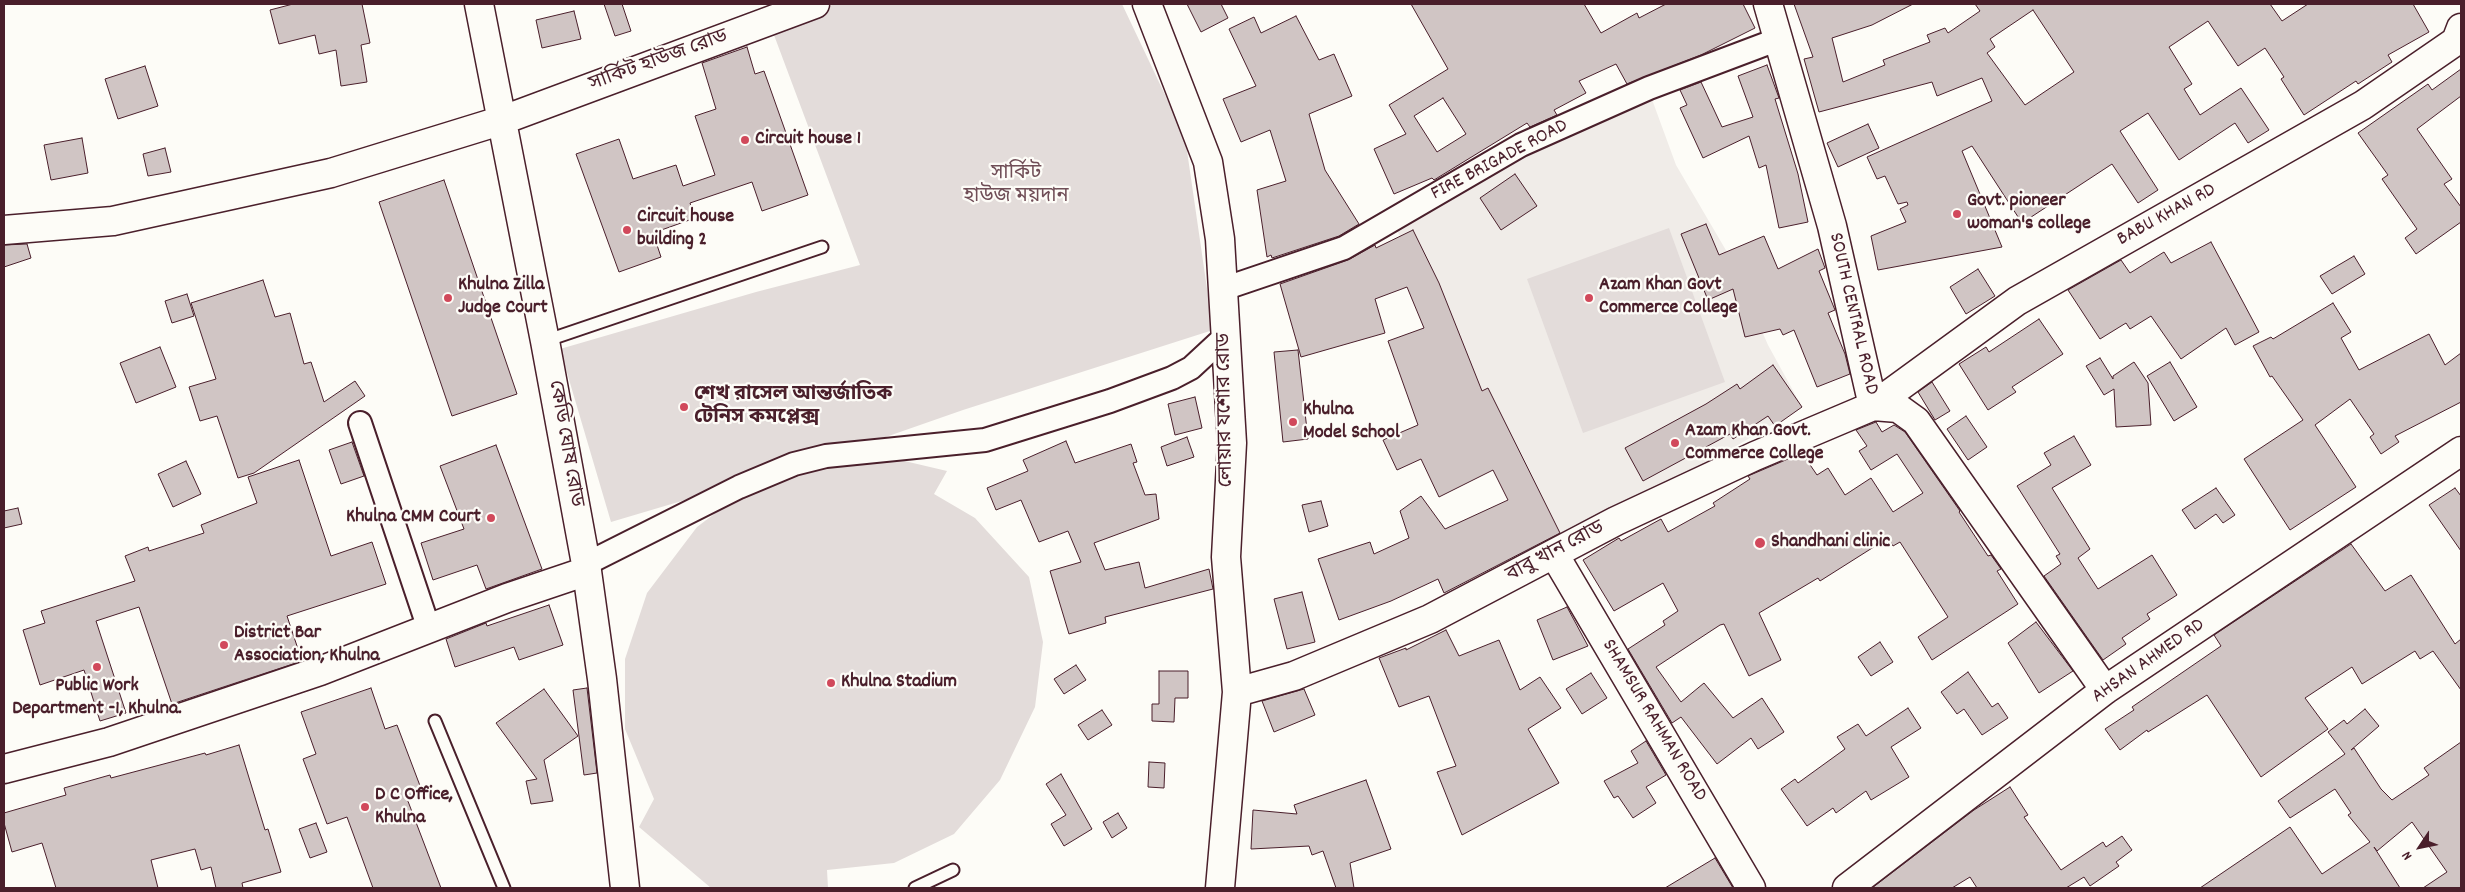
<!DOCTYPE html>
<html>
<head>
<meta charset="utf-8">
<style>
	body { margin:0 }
	#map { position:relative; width:2465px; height:892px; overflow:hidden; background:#fdfcf7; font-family:Dekko,sans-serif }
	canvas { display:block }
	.frame { position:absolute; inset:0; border:5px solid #4a1f2b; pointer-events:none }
	.north { position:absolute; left:2395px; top:822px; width:50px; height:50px; -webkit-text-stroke:4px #fdfcf7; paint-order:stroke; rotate:236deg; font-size:14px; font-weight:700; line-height:20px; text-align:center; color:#4a1f2b }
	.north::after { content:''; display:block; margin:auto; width:18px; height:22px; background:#4a1f2b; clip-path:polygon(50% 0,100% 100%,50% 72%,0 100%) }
</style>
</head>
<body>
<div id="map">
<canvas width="2465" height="892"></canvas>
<div class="frame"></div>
<div class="north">N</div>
</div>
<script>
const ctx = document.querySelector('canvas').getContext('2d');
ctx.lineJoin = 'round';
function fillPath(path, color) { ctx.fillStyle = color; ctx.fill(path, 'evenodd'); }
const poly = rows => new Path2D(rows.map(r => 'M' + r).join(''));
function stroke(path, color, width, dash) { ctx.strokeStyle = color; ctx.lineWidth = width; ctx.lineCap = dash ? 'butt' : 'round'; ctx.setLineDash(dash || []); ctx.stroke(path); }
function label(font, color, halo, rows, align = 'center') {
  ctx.font = font + ' Dekko,"Noto Sans Bengali",sans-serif'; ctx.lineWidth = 4.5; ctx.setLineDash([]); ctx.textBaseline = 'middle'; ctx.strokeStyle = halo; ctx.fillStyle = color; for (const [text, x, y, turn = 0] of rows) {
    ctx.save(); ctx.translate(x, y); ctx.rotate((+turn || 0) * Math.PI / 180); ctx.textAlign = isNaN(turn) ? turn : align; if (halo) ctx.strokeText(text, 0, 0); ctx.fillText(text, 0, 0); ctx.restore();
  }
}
fillPath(poly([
	[1650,94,1676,165,1727,252,1768,345,1802,407,1554,554,1392,220]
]), '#f0ece8');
fillPath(poly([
	[835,4,1122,4,1185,137,1213,330,963,410,817,461,879,455,947,471,934,494,975,518,1029,577,1043,642,1035,707,1000,780,954,834,894,863,827,870,828,888,711,888,639,827,654,799,625,729,625,659,647,593,697,527,750,487,796,467,611,522,560,349,756,292,860,265,771,27],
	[1669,228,1725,382,1583,433,1527,279]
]), '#e3dcda');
const building = poly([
	[293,4,362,4,370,43,361,45,367,82,341,86,336,50,319,54,315,35,279,44,270,10,293,4],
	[604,4,622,4,631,31,615,36,604,4],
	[1187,4,1221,4,1228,18,1201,32,1187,4],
	[1411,4,1584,4,1601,33,1637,13,1639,18,1666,4,1743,4,1755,28,1701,55,1627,84,1616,64,1579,81,1586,93,1554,110,1557,115,1530,127,1527,123,1434,180,1432,178,1394,194,1374,149,1406,134,1389,105,1448,69,1411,4],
	[1443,98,1466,134,1437,152,1414,116,1443,98],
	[1794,4,1913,4,1872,25,1832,38,1843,82,1885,65,1883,60,1930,42,1927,35,1945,28,1948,33,1980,11,1975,4,2270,4,2282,21,2308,4,2413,4,2429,32,2388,55,2392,62,2358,84,2356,81,2304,115,2281,79,2284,77,2265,48,2238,66,2208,21,2169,47,2192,84,2184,89,2200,115,2241,88,2269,130,2248,143,2235,123,2179,160,2148,113,2120,131,2158,190,2138,203,2112,164,2022,223,1972,146,1962,151,2002,247,1878,270,1871,236,1906,222,1900,209,1908,205,1907,202,1898,204,1885,176,1877,179,1867,157,1992,101,1982,78,1937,96,1932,82,1819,112,1804,59,1813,57,1794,4],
	[2033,10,2074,72,2025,105,1987,53,1995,47,1990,39,2033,10],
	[574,11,581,39,542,48,536,20,574,11],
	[1296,16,1319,60,1334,54,1352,96,1309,114,1325,170,1359,224,1339,236,1272,258,1271,255,1267,257,1257,190,1286,181,1270,130,1241,142,1223,99,1256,86,1229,29,1254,17,1261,33,1296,16],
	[747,47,755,74,764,71,808,195,762,211,752,182,690,203,695,218,653,233,661,257,619,272,576,154,619,139,633,179,676,165,683,186,715,175,695,116,716,109,702,63,747,47],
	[1767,65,1779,98,1775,99,1798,174,1808,222,1779,228,1766,165,1759,168,1749,136,1703,158,1680,108,1687,105,1680,90,1701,82,1722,127,1753,117,1738,76,1767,65],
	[145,66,158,106,118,119,105,79,145,66],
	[2461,69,2461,96,2417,129,2452,179,2444,184,2461,207,2461,222,2416,254,2405,238,2417,229,2382,179,2388,175,2358,133,2428,84,2432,90,2461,69],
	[1868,124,1879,148,1838,167,1827,143,1868,124],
	[82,138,88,173,51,180,44,145,82,138],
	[165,148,171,172,148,176,143,154,165,148],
	[1515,174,1537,206,1501,230,1480,198,1515,174],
	[444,180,517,394,452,416,379,202,444,180],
	[1706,224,1719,255,1764,236,1778,269,1818,249,1825,268,1819,271,1835,310,1828,313,1845,354,1850,374,1817,387,1794,330,1783,335,1780,329,1745,337,1733,289,1708,300,1681,234,1706,224],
	[1413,230,1439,283,1482,391,1488,388,1560,533,1444,593,1438,579,1391,601,1339,620,1318,559,1370,542,1374,554,1409,538,1400,511,1421,496,1445,529,1508,500,1493,470,1439,497,1421,459,1397,470,1383,440,1418,425,1388,341,1424,328,1407,287,1375,299,1385,333,1301,357,1280,284,1348,260,1375,245,1376,248,1413,230],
	[2211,242,2259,332,2235,345,2226,328,2181,359,2151,316,2130,329,2126,323,2100,339,2068,290,2121,260,2130,273,2164,252,2171,263,2211,242],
	[27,244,31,258,4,267,4,245,27,244],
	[2354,256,2365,274,2332,294,2320,276,2354,256],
	[1978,269,1995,296,1966,314,1950,287,1978,269],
	[263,280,275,317,290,313,304,364,311,362,324,402,355,381,365,396,254,473,238,478,217,416,200,421,189,387,216,379,191,303,263,280],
	[187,294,194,316,172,323,165,301,187,294],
	[2333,303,2351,332,2341,338,2359,370,2429,334,2445,365,2461,353,2461,402,2395,436,2399,442,2381,454,2370,437,2374,434,2350,399,2315,425,2356,487,2290,530,2244,459,2303,420,2272,376,2270,377,2253,346,2271,337,2273,339,2333,303],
	[2039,319,2063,354,2012,387,2016,392,1988,410,1959,364,1986,347,1989,352,2039,319],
	[160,347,176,387,136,403,120,363,160,347],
	[1298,350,1308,439,1283,442,1274,352,1298,350],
	[2100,358,2113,379,2113,376,2134,362,2148,383,2151,425,2116,427,2114,389,2104,395,2086,366,2100,358],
	[2170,362,2197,407,2174,421,2147,376,2170,362],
	[1773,365,1802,407,1775,426,1768,416,1733,439,1730,434,1643,481,1625,448,1706,404,1737,384,1740,389,1773,365],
	[1932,382,1950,411,1935,420,1918,392,1932,382],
	[1195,397,1202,428,1175,435,1168,404,1195,397],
	[1966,416,1987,447,1968,460,1947,429,1966,416],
	[1876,422,1882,432,1894,425,1905,432,1960,511,1959,512,1988,556,1991,555,2001,569,1997,571,2018,604,1932,660,1918,637,1948,617,1900,542,1893,546,1888,538,1820,581,1818,578,1759,613,1781,660,1749,676,1724,624,1720,625,1656,667,1681,702,1704,683,1733,718,1762,698,1784,732,1758,749,1751,738,1717,764,1681,717,1672,723,1628,649,1665,625,1663,621,1678,611,1663,583,1614,611,1583,560,1619,538,1621,541,1661,519,1668,532,1715,506,1713,503,1750,479,1748,476,1802,453,1817,475,1828,468,1845,495,1871,478,1893,512,1923,493,1897,454,1871,470,1859,451,1867,446,1856,430,1876,422],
	[2074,436,2091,465,2052,488,2090,549,2078,558,2098,589,2152,555,2177,595,2147,614,2150,619,2122,638,2126,644,2103,660,2044,576,2061,564,2056,556,2060,554,2017,486,2051,465,2044,453,2074,436],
	[1187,437,1194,457,1167,466,1161,447,1187,437],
	[1066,441,1075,463,1131,444,1137,462,1133,463,1145,495,1156,494,1159,519,1094,543,1105,570,1139,562,1145,588,1209,569,1213,589,1105,617,1106,623,1069,634,1050,571,1081,562,1068,531,1039,542,1021,500,996,510,987,488,1028,471,1023,460,1066,441],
	[352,442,364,476,341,484,329,450,352,442],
	[496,445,542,569,486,589,477,565,433,580,421,543,464,529,440,466,496,445],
	[299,460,331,556,372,542,386,584,287,616,302,661,172,704,139,607,96,621,126,713,100,721,84,670,40,685,23,630,45,623,41,611,135,581,125,556,148,547,149,551,204,533,201,525,257,503,248,477,299,460],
	[186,461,201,494,173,507,158,474,186,461],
	[2216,488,2235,515,2223,523,2216,514,2195,529,2182,510,2216,488],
	[2455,488,2461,496,2461,551,2429,505,2455,488],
	[1321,501,1328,526,1309,532,1302,505,1321,501],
	[18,508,22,524,4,528,4,511,18,508],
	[2351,544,2385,591,2411,575,2455,644,2461,639,2461,690,2433,651,2420,659,2415,651,2362,684,2352,667,2305,698,2328,729,2261,777,2207,695,2148,732,2147,730,2120,750,2105,729,2134,710,2132,707,2221,646,2214,635,2351,544],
	[1302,592,1315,642,1287,649,1274,599,1302,592],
	[549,605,563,645,519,660,514,647,455,667,446,639,486,623,487,626,549,605],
	[1567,607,1588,646,1553,660,1537,620,1567,607],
	[2036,622,2073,671,2039,693,2008,643,2036,622],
	[1446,630,1459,656,1499,640,1520,690,1540,677,1561,708,1528,729,1559,783,1462,835,1437,772,1456,766,1429,696,1399,707,1379,658,1406,648,1406,650,1446,630],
	[1880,642,1893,662,1871,676,1858,657,1880,642],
	[1076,665,1086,680,1064,694,1054,679,1076,665],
	[1159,671,1188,671,1188,698,1175,698,1174,722,1152,721,1152,704,1159,704,1159,671],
	[1968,672,1992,707,1998,703,2008,718,1982,735,1964,709,1957,714,1941,692,1968,672],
	[1591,673,1607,698,1582,714,1566,689,1591,673],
	[371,688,385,729,397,725,422,791,406,796,441,888,373,888,347,817,327,824,303,759,316,754,301,712,371,688],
	[587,688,597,773,584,775,573,690,587,688],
	[544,689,578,736,544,760,553,801,531,804,526,781,537,779,496,723,544,689],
	[1304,689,1315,715,1274,732,1262,701,1304,689],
	[1908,708,1921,728,1891,747,1909,777,1871,800,1866,791,1836,813,1833,808,1807,826,1781,789,1795,779,1798,783,1845,749,1837,737,1858,724,1866,736,1908,708],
	[2365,709,2379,726,2351,750,2354,748,2381,789,2392,800,2429,775,2424,768,2461,742,2461,888,2423,888,2447,872,2412,822,2377,851,2374,847,2400,888,2200,888,2290,827,2322,874,2370,842,2348,815,2351,813,2335,789,2290,818,2278,801,2345,754,2328,732,2344,720,2347,724,2365,709],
	[1102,710,1112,725,1088,740,1078,725,1102,710],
	[1646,741,1666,775,1646,787,1656,803,1633,818,1618,796,1614,798,1604,781,1638,763,1631,751,1646,741],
	[239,745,265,830,268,829,281,872,242,883,243,888,216,888,211,867,201,870,195,849,151,860,158,888,56,888,42,843,12,852,4,823,4,813,66,795,64,788,110,775,111,778,205,753,206,755,239,745],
	[1149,762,1165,763,1164,788,1148,787,1149,762],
	[1061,774,1092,829,1064,846,1051,824,1066,815,1046,784,1061,774],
	[1366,780,1391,849,1350,863,1354,888,1336,888,1323,851,1312,855,1309,846,1251,849,1253,810,1297,814,1294,805,1366,780],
	[2010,787,2028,815,2024,817,2061,870,2103,842,2106,847,2122,836,2132,850,2116,862,2119,866,2090,886,2084,877,2066,888,1977,888,1970,877,1952,888,1872,888,1974,810,2010,787],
	[1118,813,1127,828,1112,838,1103,822,1118,813],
	[316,823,327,852,310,858,299,829,316,823],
	[1715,858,1733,888,1665,888,1715,858]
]);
fillPath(building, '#d0c5c4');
stroke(building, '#4a1f2b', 1);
const lane = poly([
	[545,341,822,247],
	[435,721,504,888],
	[915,888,953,870]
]);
const street = poly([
	[1223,289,1344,248,1521,145,1649,88,1779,39],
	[360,423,429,629],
	[586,564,739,487,794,464,826,456,985,440,1110,401,1172,378,1191,368,1218,343,1227,340]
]);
const secondary = poly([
	[479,4,545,341,586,564,602,679,625,888],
	[1147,4,1208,162,1220,239,1232,443,1226,557,1237,692,1220,888],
	[1768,4,1832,226,1873,406],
	[4,230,113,221,331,173,503,120,815,4],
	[1873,406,1898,408,1916,421,2105,690],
	[1554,554,1751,888],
	[1237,692,1294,676,1430,619,1616,521,1755,456,1873,406,2017,301,2363,105,2456,41,2461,28],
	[4,769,109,742,320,671,507,598,587,571],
	[1847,888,2105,690,2461,451]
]);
stroke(lane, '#4a1f2b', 15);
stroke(street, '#4a1f2b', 26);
stroke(secondary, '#4a1f2b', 31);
stroke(lane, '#fdfcf7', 11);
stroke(street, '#fdfcf7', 22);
stroke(secondary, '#fdfcf7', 28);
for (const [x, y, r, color] of [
	[745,140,5,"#d1495b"],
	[1957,214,5,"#d1495b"],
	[627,230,5,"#d1495b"],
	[448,298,5,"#d1495b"],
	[1589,298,5,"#d1495b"],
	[684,407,5,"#d1495b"],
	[1293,422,5,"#d1495b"],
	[1675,443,5,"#d1495b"],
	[491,518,5,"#d1495b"],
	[1760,543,6,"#d1495b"],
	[224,645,5,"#d1495b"],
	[97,667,5,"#d1495b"],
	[831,683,5,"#d1495b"],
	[365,807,5,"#d1495b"]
]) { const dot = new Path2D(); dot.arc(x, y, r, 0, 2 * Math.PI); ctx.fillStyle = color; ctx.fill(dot); stroke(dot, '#fdfcf7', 2); }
label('20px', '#4a1f2b', '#fdfcf7', [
	["সার্কিট হাউজ রোড",659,62,-20],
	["FIRE BRIGADE ROAD",1500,161,-28],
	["BABU KHAN RD",2167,216,-29],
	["SOUTH CENTRAL ROAD",1852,314,77],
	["লোয়ার যশোর রোড",1227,410,-91],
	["কেডি ঘোষ রোড",564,444,80],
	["বাবু খান রোড",1556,553,-28],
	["AHSAN AHMED RD",2149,662,-35],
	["SHAMSUR RAHMAN ROAD",1653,721,59]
]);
label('bold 20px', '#4a1f2b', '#fdfcf7', [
	["Circuit house 1",755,140],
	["Govt. pioneer",1967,202],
	["woman's college",1967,225],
	["Circuit house",637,218],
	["building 2",637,241],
	["Khulna Zilla",458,286],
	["Judge Court",458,309],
	["Azam Khan Govt",1599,286],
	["Commerce College",1599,309],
	["শেখ রাসেল আন্তর্জাতিক",694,396],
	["টেনিস কমপ্লেক্স",694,419],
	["Khulna",1303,411],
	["Model School",1303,434],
	["Azam Khan Govt.",1685,432],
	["Commerce College",1685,455],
	["Khulna CMM Court",481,518,"right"],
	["Shandhani clinic",1771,543],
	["District Bar",234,634],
	["Association, Khulna",234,657],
	["Khulna Stadium",841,683],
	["Public Work",97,687,"center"],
	["Department -1, Khulna.",97,710,"center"],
	["D C Office,",375,796],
	["Khulna",375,819]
], 'left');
label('20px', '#704e57', '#fdfcf7', [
	["সার্কিট",1016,175],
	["হাউজ ময়দান",1016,198]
]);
</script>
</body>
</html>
